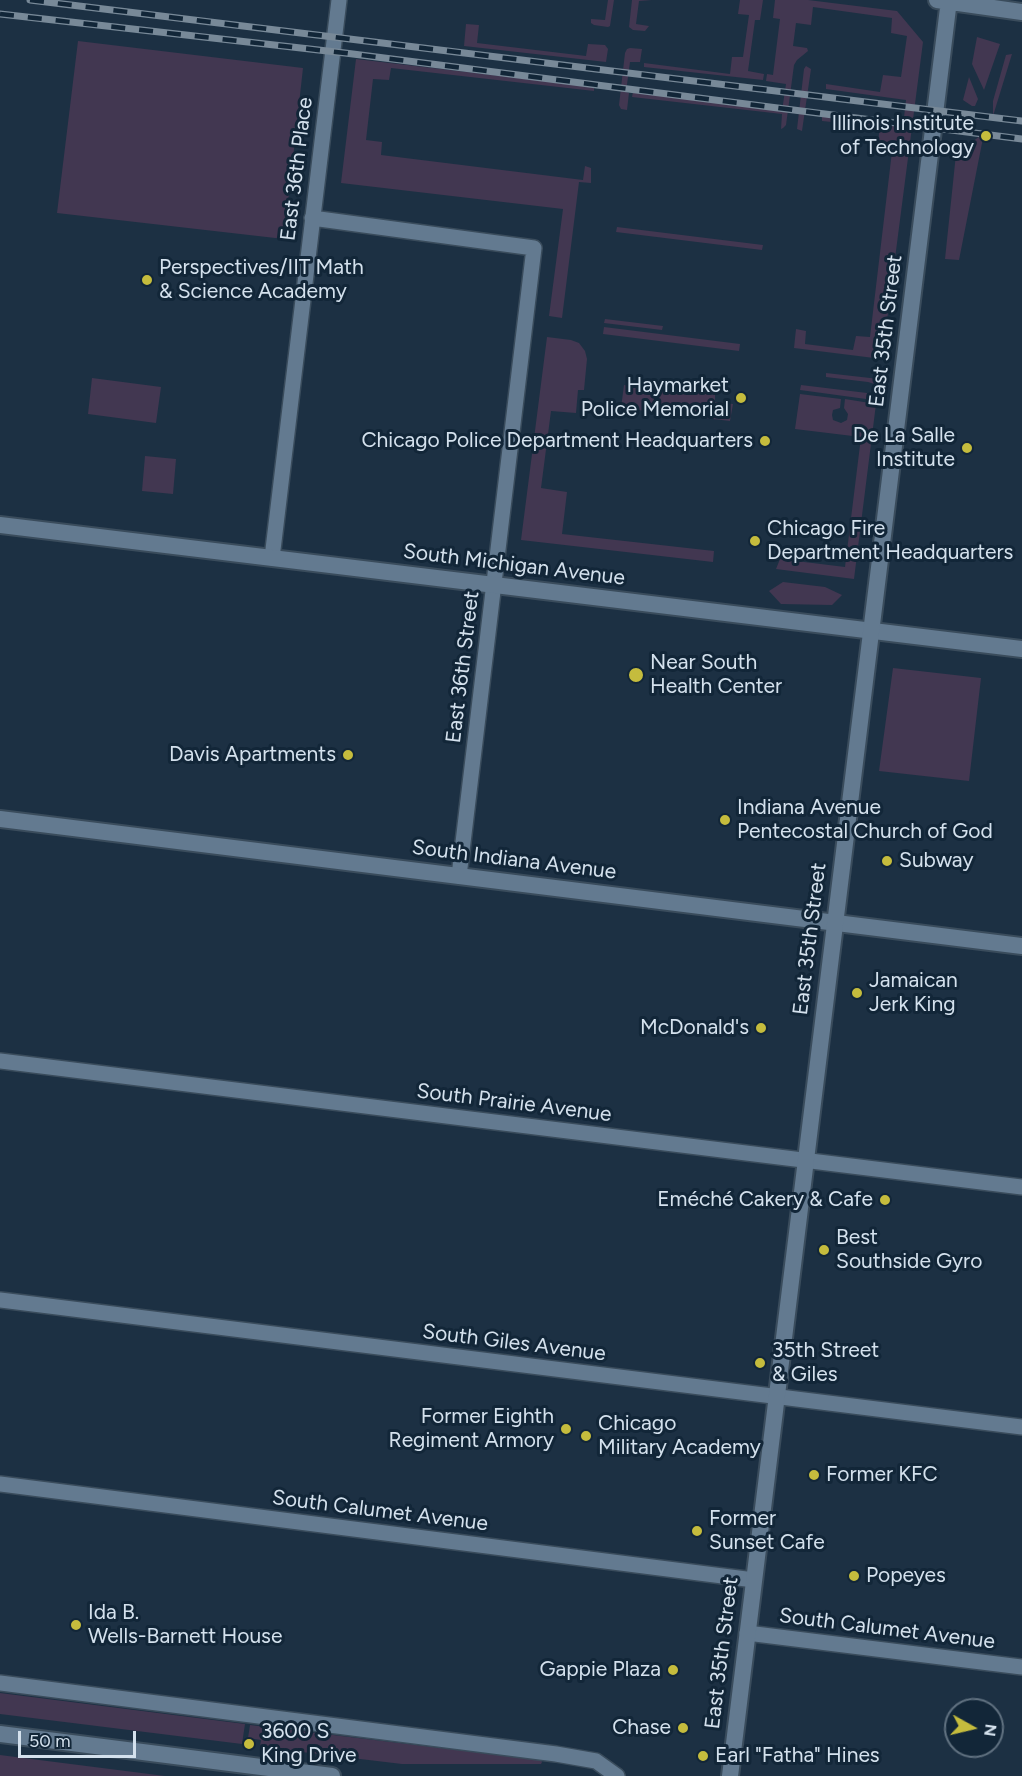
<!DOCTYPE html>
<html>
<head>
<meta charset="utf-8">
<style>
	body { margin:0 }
	#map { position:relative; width:1022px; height:1776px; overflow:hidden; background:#1c3043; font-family:Figtree,sans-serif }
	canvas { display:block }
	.north { position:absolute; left:944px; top:1698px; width:60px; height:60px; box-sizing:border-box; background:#122638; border:2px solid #607180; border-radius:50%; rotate:98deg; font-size:16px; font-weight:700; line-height:24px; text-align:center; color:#d4e1ed }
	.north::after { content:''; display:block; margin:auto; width:21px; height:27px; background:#c5bc3d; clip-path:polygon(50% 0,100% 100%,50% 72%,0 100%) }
	.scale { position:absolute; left:18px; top:1731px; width:118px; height:27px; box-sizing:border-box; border:3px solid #d4e1ed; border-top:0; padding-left:8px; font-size:18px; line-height:21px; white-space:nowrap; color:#d4e1ed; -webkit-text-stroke:4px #122638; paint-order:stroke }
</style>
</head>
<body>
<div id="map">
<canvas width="1022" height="1776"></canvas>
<div class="north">N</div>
<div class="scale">50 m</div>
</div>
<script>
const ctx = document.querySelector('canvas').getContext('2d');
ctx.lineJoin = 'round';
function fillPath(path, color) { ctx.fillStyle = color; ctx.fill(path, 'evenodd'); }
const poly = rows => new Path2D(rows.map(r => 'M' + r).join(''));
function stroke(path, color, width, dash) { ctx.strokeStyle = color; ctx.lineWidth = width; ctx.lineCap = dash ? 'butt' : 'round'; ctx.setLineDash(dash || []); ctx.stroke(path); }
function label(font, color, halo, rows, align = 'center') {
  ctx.font = font + ' Figtree,sans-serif'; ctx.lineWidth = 6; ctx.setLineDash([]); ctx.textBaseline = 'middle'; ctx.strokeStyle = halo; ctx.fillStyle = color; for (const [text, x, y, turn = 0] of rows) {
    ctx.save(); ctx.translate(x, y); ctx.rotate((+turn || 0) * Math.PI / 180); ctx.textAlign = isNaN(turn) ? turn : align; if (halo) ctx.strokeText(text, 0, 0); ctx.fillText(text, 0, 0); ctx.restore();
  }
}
fillPath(poly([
	[608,0,614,0,610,26,608,27,594,25,591,23,591,19,605,20],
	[632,0,652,0,639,1,636,24,649,26,645,31,633,30,629,27],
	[740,0,763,0,760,20,755,20,748,71,764,74,763,80,644,67,644,63,730,74,732,57,743,57,749,15,738,14],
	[775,0,808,0,897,11,923,42,882,359,794,348,796,329,806,331,805,344,853,350,856,336,870,337,893,143,878,141,880,127,822,121,822,116,903,126,906,100,826,89,826,84,880,92,883,75,901,77,907,36,891,33,892,18,813,7,811,25,796,23,793,46,807,48,808,51,797,60,794,65,786,125,783,128,781,129,782,114,632,97,633,92,782,111,786,84,766,81,767,74,773,75,780,19,773,18],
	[466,24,479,25,477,43,586,56,588,44,605,45,608,49,606,62,464,46],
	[977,37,1000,44,984,90,972,64],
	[78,41,303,68,284,239,57,213],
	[630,48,642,49,640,62,630,62,626,92,629,93,627,110,621,109,619,105,625,53,627,49],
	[1012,54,993,116,993,101,1006,55],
	[356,59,594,87,594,91,391,68,389,80,373,79,366,140,382,142,381,155,583,180,585,166,591,168,591,183,579,182,562,318,549,316,563,209,341,183],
	[806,66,811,69,802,131,797,129,804,69],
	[969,77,978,99,975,106,972,106,963,100],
	[984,133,959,260,945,259,956,154],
	[617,227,763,245,762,250,616,232],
	[605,319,663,326,662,330,604,323],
	[604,327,740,344,739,351,603,334],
	[547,337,571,340,579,343,585,351,587,359,584,390,578,390,576,413,551,411,541,488,567,492,562,534,714,551,713,562,521,540],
	[826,373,879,379,878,385,868,382,826,377],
	[92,378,161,387,156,423,88,414],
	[624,385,715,395,715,402,733,404,730,421,621,408],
	[801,385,867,393,866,399,800,390],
	[800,394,841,399,840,408,833,410,832,415,833,420,841,423,847,420,848,414,844,408,845,399,876,404,854,579,776,569,780,559,845,567,861,437,795,429],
	[145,456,176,459,173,494,142,491],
	[783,582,825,587,842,595,832,605,781,604,769,591],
	[893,668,981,678,969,781,879,771],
	[0,1693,245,1724,242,1744,0,1714],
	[250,1725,541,1760,542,1762,541,1764,402,1764,260,1747,261,1740,248,1738],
	[0,1755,165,1776,0,1776]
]), '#423751');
const minor = poly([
	[312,218,534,248,459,876],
	[272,558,339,0],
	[0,1061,1022,1187],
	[0,1300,1022,1427],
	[0,1484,754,1580],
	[747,1633,1022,1667],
	[0,1683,556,1754,596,1761,617,1776]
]);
const tertiary = poly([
	[0,525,1022,649],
	[0,819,1022,946],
	[0,1734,332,1776]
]);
const secondary = poly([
	[937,0,1022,12],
	[730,1776,949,0]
]);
stroke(minor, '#3a4c5c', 18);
stroke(tertiary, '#3a4c5c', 20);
stroke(secondary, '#3a4c5c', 20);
stroke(minor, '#637a90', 15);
stroke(tertiary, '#637a90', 16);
stroke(secondary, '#637a90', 16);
const rail = poly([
	[30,0,1022,121],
	[0,14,345,53,1022,139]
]);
stroke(rail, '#788998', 7);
stroke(rail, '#122638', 4.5, [14]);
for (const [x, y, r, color] of [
	[986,136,6,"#c5bc3d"],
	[147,280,6,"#c5bc3d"],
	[741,398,6,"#c5bc3d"],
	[765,441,6,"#c5bc3d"],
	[967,448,6,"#c5bc3d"],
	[755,541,6,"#c5bc3d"],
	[636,675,8,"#c5bc3d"],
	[348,755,6,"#c5bc3d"],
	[725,820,6,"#c5bc3d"],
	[887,861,6,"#c5bc3d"],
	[857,993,6,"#c5bc3d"],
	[761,1028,6,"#c5bc3d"],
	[885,1200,6,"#c5bc3d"],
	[824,1250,6,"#c5bc3d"],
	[760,1363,6,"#c5bc3d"],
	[566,1429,6,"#c5bc3d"],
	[586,1436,6,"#c5bc3d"],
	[814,1475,6,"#c5bc3d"],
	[697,1531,6,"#c5bc3d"],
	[854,1576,6,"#c5bc3d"],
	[76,1625,6,"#c5bc3d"],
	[673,1670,6,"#c5bc3d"],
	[683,1728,6,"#c5bc3d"],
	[249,1744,6,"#c5bc3d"],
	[703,1756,6,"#c5bc3d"]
]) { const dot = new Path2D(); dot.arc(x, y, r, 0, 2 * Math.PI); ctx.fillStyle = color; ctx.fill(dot); stroke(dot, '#122638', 2); }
label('21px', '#d4e1ed', '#122638', [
	["Illinois Institute",974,124,"right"],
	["of Technology",974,148,"right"],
	["Perspectives/IIT Math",159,268],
	["& Science Academy",159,292],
	["Haymarket",729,386,"right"],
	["Police Memorial",729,410,"right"],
	["De La Salle",955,436,"right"],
	["Institute",955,460,"right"],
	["Chicago Police Department Headquarters",753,441,"right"],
	["Chicago Fire",767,529],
	["Department Headquarters",767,553],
	["Near South",650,663],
	["Health Center",650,687],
	["Davis Apartments",336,755,"right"],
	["Indiana Avenue",737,808],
	["Pentecostal Church of God",737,832],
	["Subway",899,861],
	["Jamaican",869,981],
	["Jerk King",869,1005],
	["McDonald's",749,1028,"right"],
	["Eméché Cakery & Cafe",873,1200,"right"],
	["Best",836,1238],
	["Southside Gyro",836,1262],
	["35th Street",772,1351],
	["& Giles",772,1375],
	["Former Eighth",554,1417,"right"],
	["Regiment Armory",554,1441,"right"],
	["Chicago",598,1424],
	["Military Academy",598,1448],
	["Former KFC",826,1475],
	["Former",709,1519],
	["Sunset Cafe",709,1543],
	["Popeyes",866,1576],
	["Ida B.",88,1613],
	["Wells-Barnett House",88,1637],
	["Gappie Plaza",661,1670,"right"],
	["Chase",671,1728,"right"],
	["3600 S",261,1732],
	["King Drive",261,1756],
	["Earl \"Fatha\" Hines",715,1756]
], 'left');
label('21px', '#d4e1ed', '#122638', [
	["East 36th Place",297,169,-83],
	["East 35th Street",886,331,-83],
	["South Michigan Avenue",514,565,7],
	["East 36th Street",463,667,-83],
	["South Indiana Avenue",514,860,7],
	["East 35th Street",810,939,-83],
	["South Prairie Avenue",514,1103,7],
	["South Giles Avenue",514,1343,7],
	["South Calumet Avenue",380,1511,7],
	["South Calumet Avenue",887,1629,7],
	["East 35th Street",722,1653,-83]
]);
</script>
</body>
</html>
